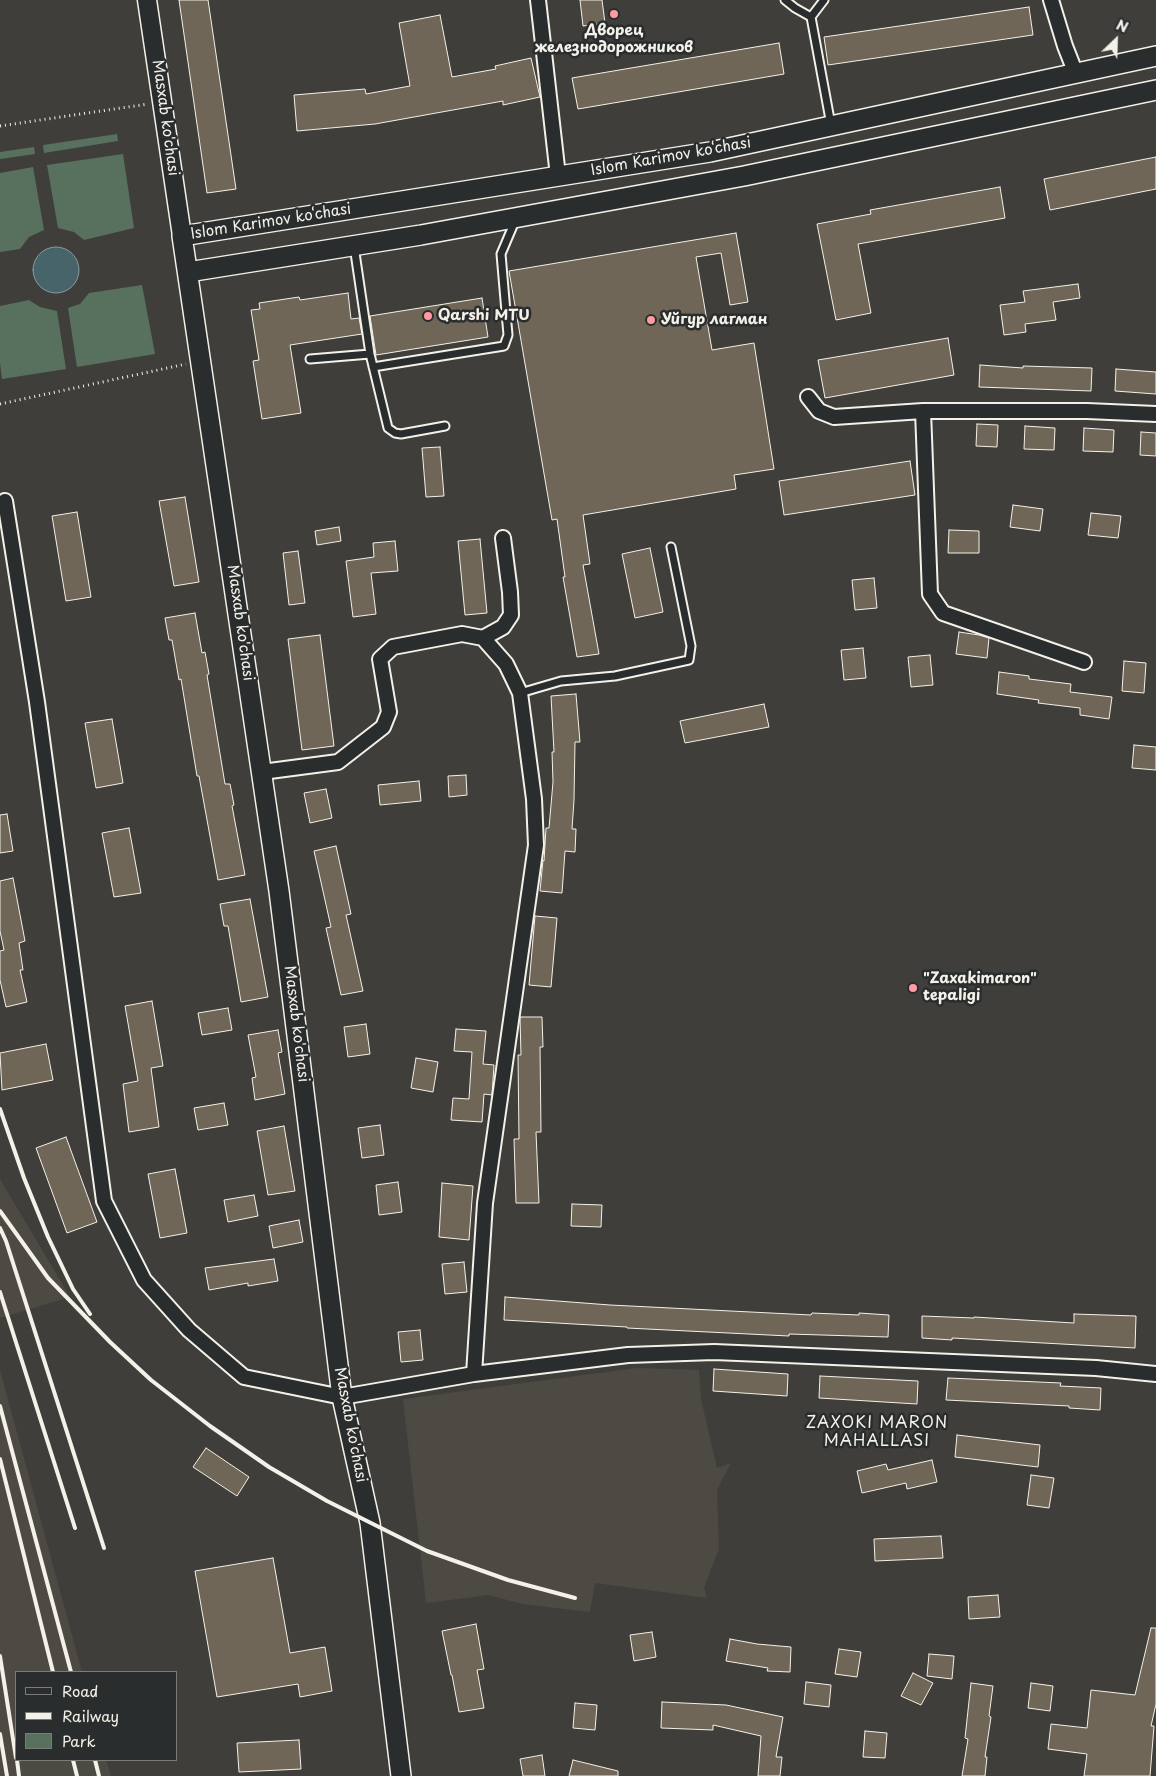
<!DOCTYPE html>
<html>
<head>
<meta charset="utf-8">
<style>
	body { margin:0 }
	#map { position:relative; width:1156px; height:1776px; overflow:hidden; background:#3f3e3a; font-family:"Playpen Sans",sans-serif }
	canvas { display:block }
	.legend { position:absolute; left:15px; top:1671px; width:162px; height:90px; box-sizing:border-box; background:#2a2d2e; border:1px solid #7b7b78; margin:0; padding:6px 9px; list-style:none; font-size:15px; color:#f4f1e8 }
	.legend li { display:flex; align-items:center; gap:10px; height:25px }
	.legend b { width:25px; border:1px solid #7b7b78 }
	.north { position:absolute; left:1091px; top:15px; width:50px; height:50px; -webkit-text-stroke:4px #2a2d2e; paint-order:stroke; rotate:24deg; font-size:14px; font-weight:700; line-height:20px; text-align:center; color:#f4f1e8 }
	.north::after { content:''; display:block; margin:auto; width:18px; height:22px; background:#f4f1e8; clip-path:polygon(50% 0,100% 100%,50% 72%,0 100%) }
</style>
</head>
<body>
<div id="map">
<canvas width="1156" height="1776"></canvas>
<ul class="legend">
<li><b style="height:6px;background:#2a2d2e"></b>Road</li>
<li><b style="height:6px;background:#f4f1e8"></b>Railway</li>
<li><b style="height:14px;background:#58715e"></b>Park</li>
</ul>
<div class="north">N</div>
</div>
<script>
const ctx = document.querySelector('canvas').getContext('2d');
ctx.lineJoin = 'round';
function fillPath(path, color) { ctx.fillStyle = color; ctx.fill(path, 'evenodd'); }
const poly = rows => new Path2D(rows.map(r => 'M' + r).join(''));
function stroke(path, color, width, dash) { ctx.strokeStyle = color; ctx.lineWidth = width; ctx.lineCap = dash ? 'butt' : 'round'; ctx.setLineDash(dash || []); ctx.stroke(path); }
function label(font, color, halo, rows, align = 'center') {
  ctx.font = font + ' "Playpen Sans",sans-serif'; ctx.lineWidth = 5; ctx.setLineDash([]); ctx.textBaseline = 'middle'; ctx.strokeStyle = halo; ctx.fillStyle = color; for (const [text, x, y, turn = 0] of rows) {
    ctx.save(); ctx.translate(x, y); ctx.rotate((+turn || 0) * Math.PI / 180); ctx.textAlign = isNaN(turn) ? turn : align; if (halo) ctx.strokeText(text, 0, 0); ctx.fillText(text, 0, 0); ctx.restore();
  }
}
fillPath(poly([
	[0,1179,70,1297,0,1318],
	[637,1368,699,1370,701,1399,717,1468,731,1463,717,1490,719,1549,704,1588,707,1598,595,1583,590,1612,522,1604,489,1595,426,1603,403,1399],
	[0,1370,82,1672,16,1672,16,1760,106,1760,111,1776,0,1776]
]), '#4d4a43');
fillPath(poly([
	[117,134,118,141,44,153,43,145],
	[34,147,35,154,0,159,0,152],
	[123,154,134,228,84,240,74,232,58,228,47,165],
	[33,167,44,230,29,237,20,249,0,252,0,173],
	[142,285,155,354,77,367,68,308,80,304,89,293],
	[29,300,40,307,57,311,66,369,2,379,0,363,0,306]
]), '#58715e');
const water = poly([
	'33 270a23 23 0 1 1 46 0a23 23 0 1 1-46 0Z'
]);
fillPath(water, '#47646b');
stroke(water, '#8c9c9d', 1);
const building = poly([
	[179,0,208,0,236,189,207,193,179,0],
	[580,0,602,0,605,23,583,26,580,0],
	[1029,7,1033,35,828,65,824,37,1029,7],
	[440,15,452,77,496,69,495,66,531,58,540,97,503,105,503,101,375,124,297,131,294,95,365,89,366,94,410,86,399,23,440,15],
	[779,43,784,74,578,109,572,78,779,43],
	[1156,157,1156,189,1050,210,1044,179,1156,157],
	[1000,187,1005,218,858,244,871,313,836,320,817,224,871,214,870,210,1000,187],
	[736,233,748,302,730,305,721,253,696,257,712,350,754,343,774,469,734,475,736,489,583,515,590,564,583,565,599,654,577,657,563,577,565,577,557,519,552,520,509,271,736,233],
	[1078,284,1080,298,1053,302,1056,320,1025,324,1026,332,1004,335,1000,305,1025,302,1023,291,1078,284],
	[348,293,351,319,359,318,362,334,290,345,301,413,262,419,253,361,259,360,251,310,260,309,259,303,299,297,300,300,348,293],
	[482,298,488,337,376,355,370,316,482,298],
	[948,338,954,375,825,398,818,360,948,338],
	[980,365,1023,368,1023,366,1092,368,1091,391,979,387,980,365],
	[1116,369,1156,372,1156,394,1115,391,1116,369],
	[977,424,998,425,997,447,976,446,977,424],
	[1025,426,1055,428,1054,450,1024,449,1025,426],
	[1084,428,1114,430,1113,452,1083,451,1084,428],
	[1141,432,1156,433,1156,456,1140,455,1141,432],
	[440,447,444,496,426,497,422,448,440,447],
	[910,461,915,495,784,515,779,481,910,461],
	[185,497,199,582,174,586,159,501,185,497],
	[1013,505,1043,509,1040,531,1010,527,1013,505],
	[77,512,91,597,66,601,52,516,77,512],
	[1091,513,1121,516,1118,538,1088,535,1091,513],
	[339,527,341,541,317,545,315,531,339,527],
	[949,530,979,531,979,553,948,553,949,530],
	[480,539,487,613,465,615,458,541,480,539],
	[395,541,398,571,371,573,376,614,353,617,346,561,374,557,373,543,395,541],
	[650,548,663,612,635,618,622,554,650,548],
	[298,551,305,603,289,605,283,553,298,551],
	[874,578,877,608,855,610,852,580,874,578],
	[195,613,202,653,205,652,209,674,207,675,225,784,230,784,234,805,232,806,245,875,218,880,199,776,197,776,181,679,179,680,172,640,169,640,165,618,195,613],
	[959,632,979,635,989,638,987,658,956,654,959,632],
	[320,635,334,746,302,750,288,639,320,635],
	[863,648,866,678,844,680,841,650,863,648],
	[930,655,933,685,911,687,908,657,930,655],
	[1124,661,1146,663,1144,693,1122,691,1124,661],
	[999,672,1029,676,1029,679,1071,684,1070,692,1112,697,1109,719,1080,715,1080,708,1038,703,1039,700,997,694,999,672],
	[576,694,580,742,575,742,574,800,572,829,576,829,575,852,565,851,562,893,540,891,543,860,544,861,546,828,549,828,553,782,552,752,554,752,551,696,576,694],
	[764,704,769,727,685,743,680,721,764,704],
	[112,719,123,783,96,788,85,723,112,719],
	[1134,745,1156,747,1156,770,1132,768,1134,745],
	[466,775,467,795,449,797,448,776,466,775],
	[419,781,421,801,380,805,378,785,419,781],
	[326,789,332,818,310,823,304,793,326,789],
	[7,814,13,851,0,853,0,815,7,814],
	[129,828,141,893,114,897,102,833,129,828],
	[336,846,351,914,346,915,363,991,341,995,326,928,331,927,314,851,336,846],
	[13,878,25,941,19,943,23,970,20,970,27,1002,6,1007,0,980,0,951,4,950,0,931,0,881,13,878],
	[250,899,268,997,241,1002,228,926,224,926,220,904,250,899],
	[535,916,557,918,551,987,529,985,535,916],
	[152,1001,163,1066,151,1068,159,1127,129,1132,123,1084,138,1081,125,1006,152,1001],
	[228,1008,232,1030,202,1035,198,1013,228,1008],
	[520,1017,542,1017,543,1047,540,1047,541,1132,536,1132,539,1203,516,1203,514,1139,519,1139,518,1055,521,1055,520,1017],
	[366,1024,370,1054,348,1057,344,1027,366,1024],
	[456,1029,486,1031,483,1064,494,1065,492,1095,484,1094,482,1122,451,1120,453,1098,469,1099,472,1052,454,1051,456,1029],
	[278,1030,282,1052,278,1053,285,1094,255,1100,252,1078,256,1077,248,1035,278,1030],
	[46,1044,53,1080,2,1090,0,1053,46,1044],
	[416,1058,438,1062,433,1092,411,1088,416,1058],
	[224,1103,228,1125,198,1130,194,1108,224,1103],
	[380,1125,384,1155,362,1158,358,1128,380,1125],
	[284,1126,295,1191,268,1195,257,1131,284,1126],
	[66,1137,97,1222,67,1233,36,1148,66,1137],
	[175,1169,187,1233,160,1238,148,1174,175,1169],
	[398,1182,402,1212,379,1215,376,1185,398,1182],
	[442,1183,473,1186,469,1240,439,1237,442,1183],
	[254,1195,258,1216,228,1222,224,1200,254,1195],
	[572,1204,602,1205,601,1227,571,1226,572,1204],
	[299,1220,303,1242,273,1248,269,1226,299,1220],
	[274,1259,278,1281,248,1286,248,1283,209,1290,205,1268,274,1259],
	[464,1262,467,1292,445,1294,442,1264,464,1262],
	[505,1297,610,1305,811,1315,812,1313,859,1315,859,1313,889,1315,888,1337,789,1334,789,1336,627,1328,627,1327,504,1320,505,1297],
	[1074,1314,1136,1316,1135,1348,952,1338,952,1340,922,1338,922,1316,974,1318,974,1317,1074,1323,1074,1314],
	[420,1330,423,1360,401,1362,398,1332,420,1330],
	[714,1369,788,1374,787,1396,713,1391,714,1369],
	[820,1376,918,1381,917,1404,819,1398,820,1376],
	[948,1378,1061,1383,1060,1386,1101,1388,1100,1410,1069,1408,1069,1406,946,1400,948,1378],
	[957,1435,1040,1445,1038,1467,955,1457,957,1435],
	[206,1448,249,1477,237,1496,193,1467,206,1448],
	[932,1460,937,1482,907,1489,906,1483,862,1493,857,1471,886,1464,888,1470,932,1460],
	[1031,1475,1054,1478,1049,1508,1027,1505,1031,1475],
	[941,1536,943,1558,875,1561,874,1539,941,1536],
	[273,1558,290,1653,325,1647,332,1691,300,1697,298,1684,217,1697,195,1571,273,1558],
	[998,1595,1000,1617,969,1619,968,1597,998,1595],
	[476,1624,484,1669,477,1670,484,1708,459,1712,452,1675,451,1675,442,1631,476,1624],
	[1151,1628,1156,1628,1156,1704,1151,1726,1154,1726,1150,1776,1084,1776,1087,1754,1048,1749,1051,1724,1087,1728,1091,1690,1135,1695,1151,1628],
	[652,1632,656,1657,634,1661,630,1635,652,1632],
	[730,1639,757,1644,791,1647,790,1672,767,1671,768,1668,726,1661,730,1639],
	[839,1649,861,1652,857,1677,835,1674,839,1649],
	[929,1654,954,1656,952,1679,927,1676,929,1654],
	[913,1673,933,1683,921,1705,901,1696,913,1673],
	[806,1682,831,1685,829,1707,804,1704,806,1682],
	[971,1683,993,1686,989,1716,991,1717,985,1757,987,1757,985,1776,962,1776,968,1739,965,1738,971,1683],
	[1031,1683,1053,1686,1050,1711,1028,1708,1031,1683],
	[662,1702,726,1705,783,1717,776,1757,782,1757,780,1776,758,1776,761,1736,713,1725,713,1730,661,1728,662,1702],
	[575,1703,597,1705,595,1730,573,1728,575,1703],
	[865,1731,887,1733,885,1758,863,1757,865,1731],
	[299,1740,301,1769,239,1772,237,1743,299,1740],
	[542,1755,545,1776,523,1776,520,1759,542,1755],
	[573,1760,618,1771,618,1776,569,1776,573,1760]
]);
fillPath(building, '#6f6657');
stroke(building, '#f4f1e8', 1);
const service = poly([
	[785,0,795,8,811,17,831,125],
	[811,17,824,0],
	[354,246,370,354,388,428,395,433,401,434,445,426],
	[310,359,370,354],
	[373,367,504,346,508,335,501,254,515,221],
	[520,693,561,681,615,676,689,660,691,646,671,547]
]);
const minor = poly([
	[538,0,558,176],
	[1051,0,1065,46,1076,74],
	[808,397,819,411,834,417,923,411,1087,411,1156,414],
	[923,411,930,594,943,613,1084,662],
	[5,501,37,702,104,1201,144,1280,189,1330,244,1377,342,1397,474,1374,628,1355,714,1352,1096,1368,1156,1374],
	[483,638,503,627,511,615,510,592,503,538],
	[262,772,338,762,383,727,389,712,380,659,393,647,462,634,483,638,506,664,520,693,534,799,536,845,485,1203,474,1374]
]);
const tertiary = poly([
	[147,0,182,236]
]);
const secondary = poly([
	[188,272,421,235,744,176,1156,90],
	[401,1776,370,1523,342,1397,279,891,182,236,710,152,1156,56]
]);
stroke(service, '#f4f1e8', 11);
stroke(minor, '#f4f1e8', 18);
stroke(tertiary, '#f4f1e8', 21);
stroke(secondary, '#f4f1e8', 22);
stroke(poly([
	[0,126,148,104],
	[0,404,186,364]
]), '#f4f1e8', 3, [1, 4]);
stroke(service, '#2a2d2e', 7);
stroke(minor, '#2a2d2e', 14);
stroke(tertiary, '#2a2d2e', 18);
stroke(secondary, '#2a2d2e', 19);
stroke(poly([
	[0,1109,24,1178,48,1237,73,1289,90,1314],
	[0,1211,48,1278,110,1342,151,1380,210,1426,269,1467,327,1501,427,1551,508,1580,575,1598],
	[0,1228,6,1241,104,1548],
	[0,1292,75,1528],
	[0,1406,71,1672],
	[0,1459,53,1672],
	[0,1656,16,1758],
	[0,1734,7,1776],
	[17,1760,19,1776],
	[73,1760,77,1776],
	[95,1760,99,1776]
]), '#f4f1e8', 4);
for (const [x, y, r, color] of [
	[614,14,5,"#ff9aa2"],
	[428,316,5,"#ff9aa2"],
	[651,320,5,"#ff9aa2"],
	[913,988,5,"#ff9aa2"]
]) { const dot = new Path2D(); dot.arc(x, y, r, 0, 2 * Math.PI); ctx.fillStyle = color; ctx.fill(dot); stroke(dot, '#2a2d2e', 2); }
label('bold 15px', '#f4f1e8', '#2a2d2e', [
	["Дворец",614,31,"center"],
	["железнодорожников",614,48,"center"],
	["Qarshi MTU",438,316],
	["Уйгур лагман",661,320],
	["\"Zaxakimaron\"",923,979],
	["tepaligi",923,996]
], 'left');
label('15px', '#f4f1e8', '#2a2d2e', [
	["Masxab ko'chasi",165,118,82],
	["Islom Karimov ko‘chasi",671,157,-10],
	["Islom Karimov ko‘chasi",271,222,-9],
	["Masxab ko'chasi",240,623,82],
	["Masxab ko'chasi",296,1024,83],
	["Masxab ko'chasi",350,1425,79]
]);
ctx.letterSpacing = '1px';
label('16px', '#f4f1e8', '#2a2d2e', [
	["ZAXOKI MARON",877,1424],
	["MAHALLASI",877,1442]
]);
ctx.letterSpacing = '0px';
</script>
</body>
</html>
